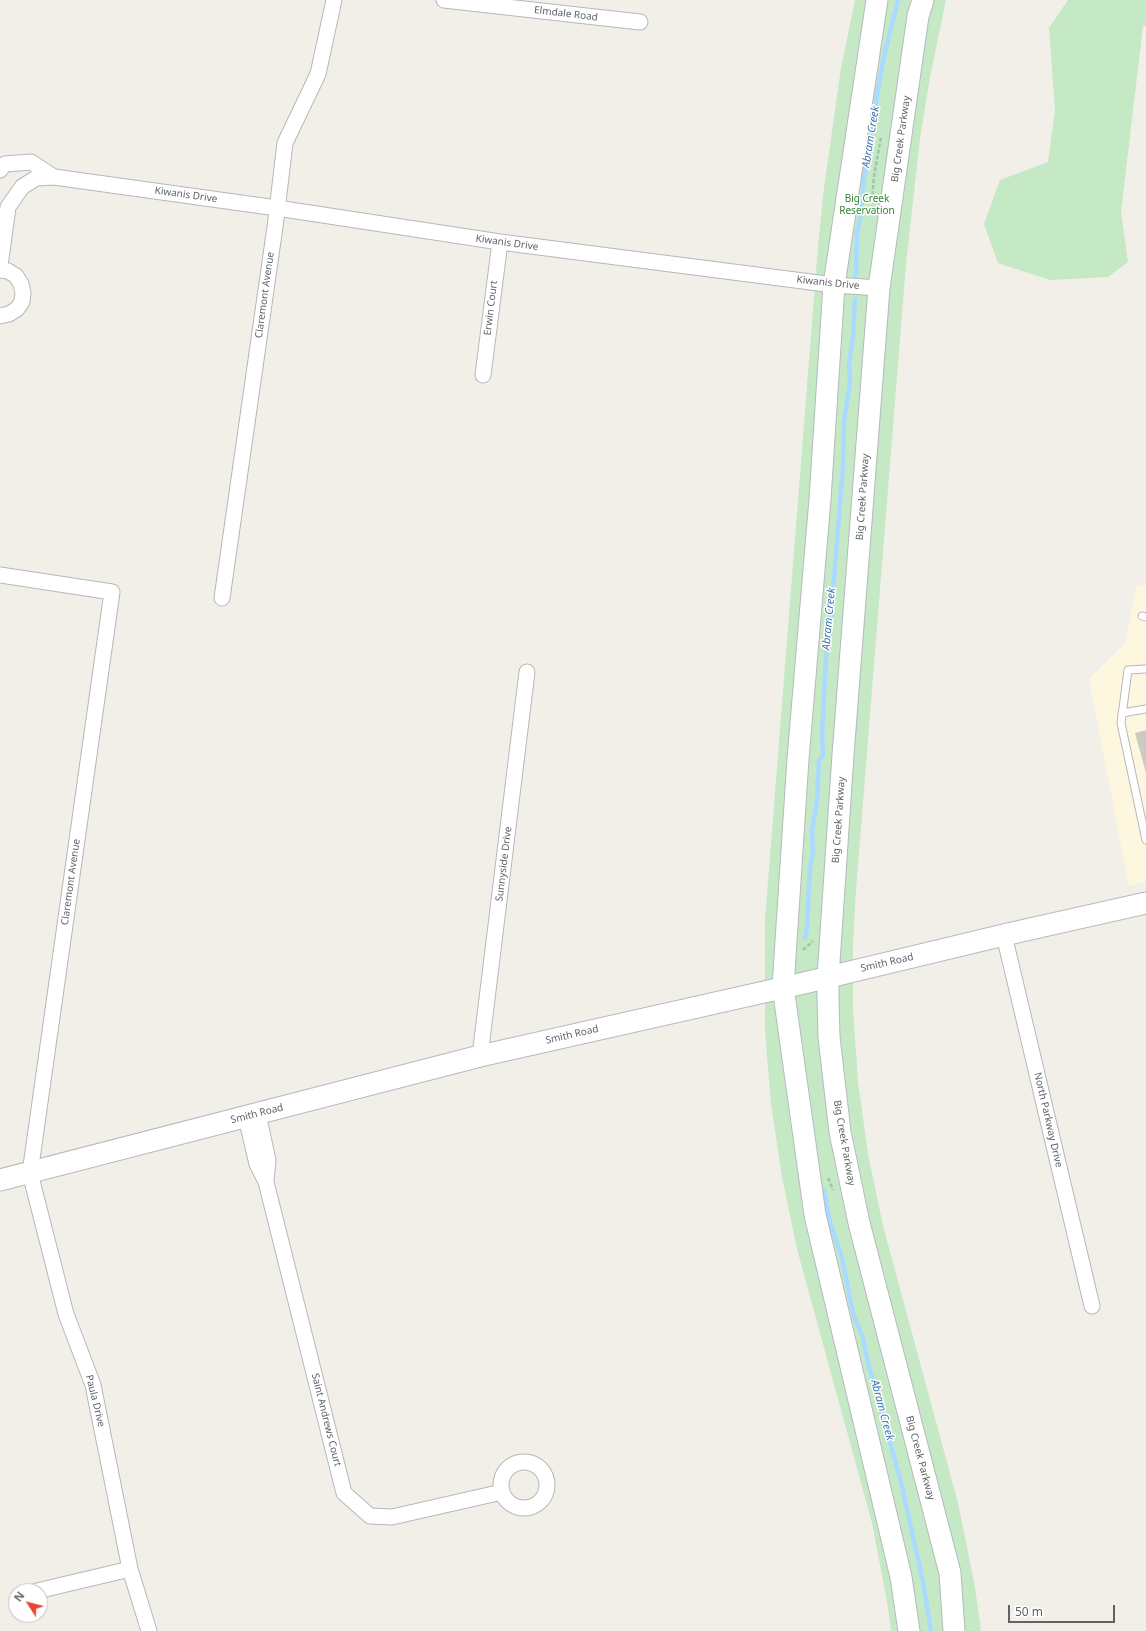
<!DOCTYPE html>
<html>
<head>
<meta charset="utf-8">
<style>
	body { margin:0 }
	#map { position:relative; width:1146px; height:1631px; overflow:hidden; background:#f1efe8; font-family:"Noto Sans",sans-serif }
	canvas { display:block }
	.north { position:absolute; left:8px; top:1583px; width:40px; height:40px; box-sizing:border-box; background:#fff; border:1px solid #bfc1c3; border-radius:50%; rotate:306deg; font-size:11px; font-weight:700; line-height:16px; text-align:center; color:#5f6368 }
	.north::after { content:''; display:block; margin:auto; width:14px; height:18px; background:#ea4335; clip-path:polygon(50% 0,100% 100%,50% 72%,0 100%) }
	.scale { position:absolute; left:1008px; top:1605px; width:107px; height:18px; box-sizing:border-box; border:2px solid #5f6368; border-top:0; padding-left:5px; font-size:12px; line-height:14px; white-space:nowrap; color:#5f6368; -webkit-text-stroke:3px #fff; paint-order:stroke }
</style>
</head>
<body>
<div id="map">
<canvas width="1146" height="1631"></canvas>
<div class="north">N</div>
<div class="scale">50 m</div>
</div>
<script>
const ctx = document.querySelector('canvas').getContext('2d');
ctx.lineJoin = 'round';
function fillPath(path, color) { ctx.fillStyle = color; ctx.fill(path, 'evenodd'); }
const poly = rows => new Path2D(rows.map(r => 'M' + r).join(''));
function stroke(path, color, width, dash) { ctx.strokeStyle = color; ctx.lineWidth = width; ctx.lineCap = dash ? 'butt' : 'round'; ctx.setLineDash(dash || []); ctx.stroke(path); }
function label(font, color, halo, rows, align = 'center') {
  ctx.font = font + ' "Noto Sans",sans-serif'; ctx.lineWidth = 3; ctx.setLineDash([]); ctx.textBaseline = 'middle'; ctx.strokeStyle = halo; ctx.fillStyle = color; for (const [text, x, y, turn = 0] of rows) {
    ctx.save(); ctx.translate(x, y); ctx.rotate((+turn || 0) * Math.PI / 180); ctx.textAlign = isNaN(turn) ? turn : align; if (halo) ctx.strokeText(text, 0, 0); ctx.fillText(text, 0, 0); ctx.restore();
  }
}
fillPath(poly([
	[1137,584,1146,586,1146,881,1129,886,1089,679,1125,644]
]), '#fef7e0');
fillPath(poly([
	[855,0,946,0,930,77,920,139,906,264,856,890,853,945,853,1009,858,1082,868,1154,883,1226,958,1503,975,1587,981,1631,891,1631,887,1601,872,1523,797,1249,782,1177,771,1104,765,1030,765,920,817,259,823,195,841,68],
	[1068,0,1146,0,1146,26,1143,26,1121,212,1128,262,1108,277,1050,280,998,263,984,224,1000,180,1048,162,1055,110,1049,28]
]), '#c5e8c5');
stroke(poly([
	[856,276,857,233,861,214,864,178,872,133,877,95,884,56,898,0],
	[805,938,807,927,810,867,813,852,812,831,817,800,819,760,823,756,822,734,826,657,829,641,843,466,844,421,850,383,849,364,853,336,855,299],
	[824,1191,830,1222,842,1258,853,1313,863,1338,868,1363,901,1482,923,1582,931,1631]
]), '#aadaff', 4.5);
fillPath(poly([
	[1146,730,1146,773,1135,733]
]), '#cccac5');
const lane = poly([
	[1142,616,1146,617],
	[1146,669,1128,670,1121,723,1146,840],
	[1122,713,1146,709]
]);
const street = poly([
	[444,0,640,22],
	[0,170,5,164,31,162,54,177],
	[0,266,8,207,22,187,36,178,54,177,277,208,500,242,834,285,879,288],
	[0,270,8,271,16,276,21,284,23,293,22,302,17,309,9,314,0,316],
	[483,375,500,242],
	[0,575,112,592,30,1173,66,1314,93,1385,130,1569,149,1631],
	[222,598,275,227,285,143,318,74,334,0],
	[1004,935,1092,1306],
	[480,1056,527,672],
	[258,1114,268,1160,266,1181],
	[246,1117,257,1164,266,1182,344,1493,370,1516,392,1517,502,1492],
	'501 1485a23 23 0 1 1 46 0a23 23 0 1 1-46 0Z',
	[37,1591,130,1569]
]);
const secondary = poly([
	[877,0,834,285,820,499,798,759,783,987,815,1215,901,1577,909,1631],
	[923,0,918,16,879,288,843,755,828,977,828,998,829,1037,840,1132,859,1223,950,1573,954,1631],
	[0,1180,480,1056,804,983,1008,934,1146,903]
]);
stroke(lane, '#b5b8bc', 9);
stroke(street, '#b5b8bc', 17);
stroke(secondary, '#b6babf', 23);
stroke(poly([
	[872,201,874,176,881,137],
	[803,950,813,941],
	[828,1178,833,1190]
]), '#9cc7a9', 2.5, [4, 2]);
stroke(lane, '#fff', 7);
stroke(street, '#fff', 15);
stroke(secondary, '#fff', 21);
label('10px', '#5f6368', '#fff', [
	["Elmdale Road",566,14,7],
	["Big Creek Parkway",901,139,-82],
	["Kiwanis Drive",186,195,8],
	["Kiwanis Drive",507,243,8],
	["Kiwanis Drive",828,283,6],
	["Claremont Avenue",265,295,-82],
	["Erwin Court",491,308,-83],
	["Big Creek Parkway",863,497,-86],
	["Big Creek Parkway",839,820,-86],
	["Sunnyside Drive",504,864,-83],
	["Claremont Avenue",71,882,-82],
	["Smith Road",887,963,-13],
	["Smith Road",572,1035,-13],
	["Smith Road",257,1114,-14],
	["North Parkway Drive",1048,1120,77],
	["Big Creek Parkway",844,1143,80],
	["Paula Drive",95,1401,76],
	["Saint Andrews Court",326,1420,76],
	["Big Creek Parkway",920,1458,75]
]);
label('10px', '#348238', '#fff', [
	["Big Creek",867,199],
	["Reservation",867,211]
]);
label('italic 11px', '#4174aa', '#fff', [
	["Abram Creek",871,137,-81],
	["Abram Creek",829,619,-85],
	["Abram Creek",882,1410,75]
]);
</script>
</body>
</html>
